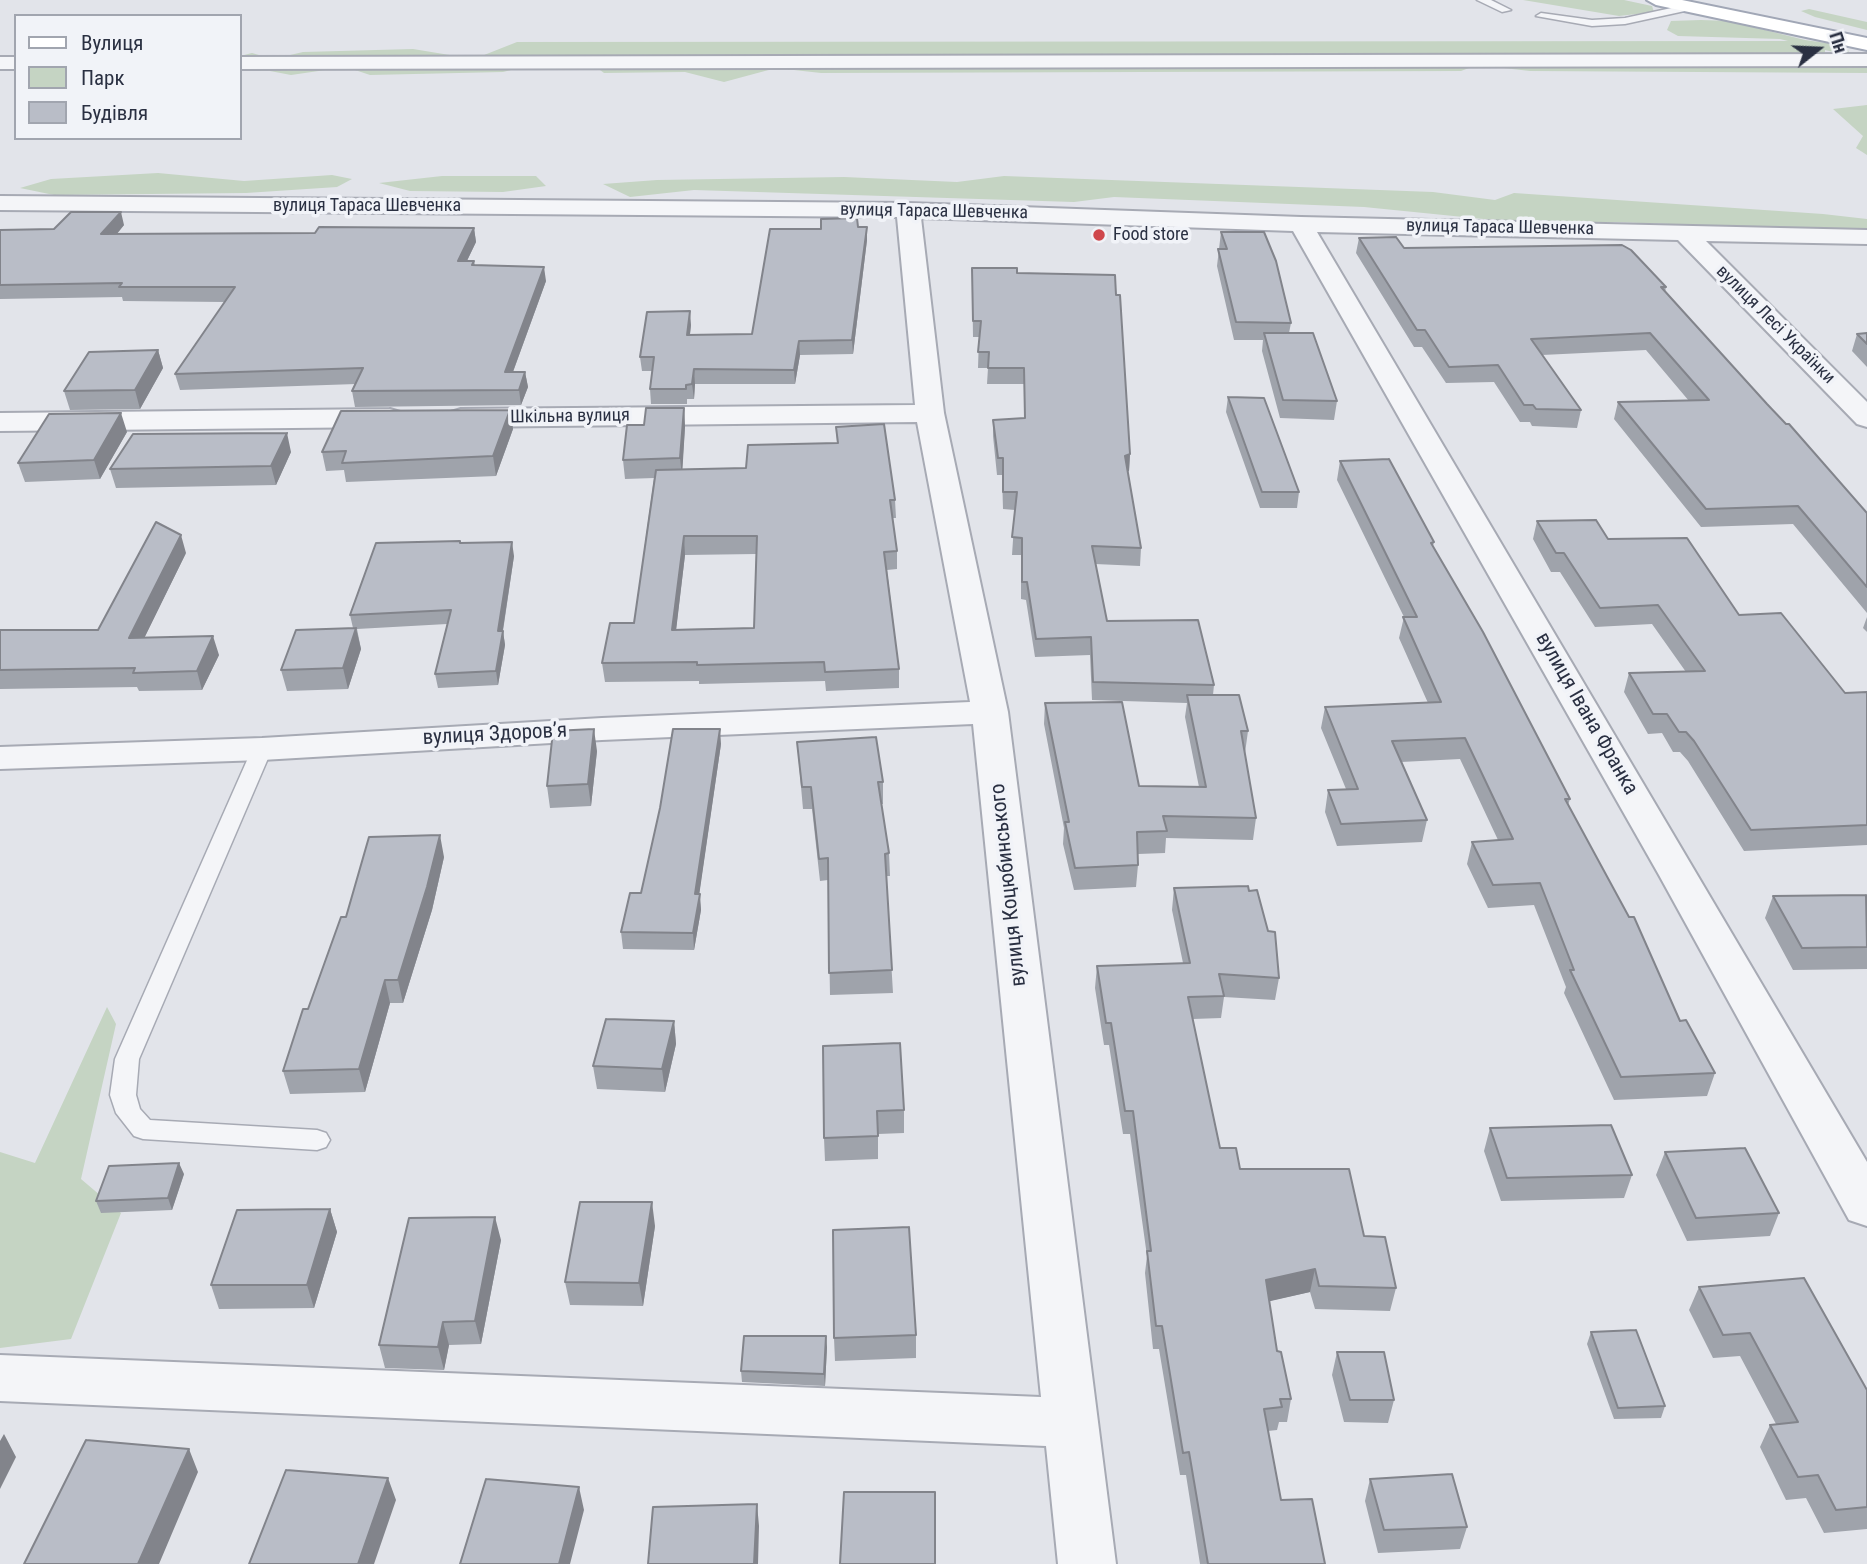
<!DOCTYPE html>
<html>
<head>
<meta charset="utf-8">
<style>
	body { margin:0 }
	#map { position:relative; width:1867px; height:1564px; overflow:hidden; background:#e2e4ea; font-family:"Roboto Condensed",sans-serif }
	canvas { display:block }
	.legend { position:absolute; left:14px; top:14px; width:228px; height:126px; box-sizing:border-box; background:#f1f3f8; border:2px solid #a1a5af; margin:0; padding:9px 12px; list-style:none; font-size:21px; color:#2a3042 }
	.legend li { display:flex; align-items:center; gap:14px; height:35px }
	.legend b { width:35px; border:2px solid #a1a5af }
	.north { position:absolute; left:1783px; top:14px; width:70px; height:70px; -webkit-text-stroke:5px #f1f3f8; paint-order:stroke; rotate:72deg; font-size:19px; font-weight:700; line-height:28px; text-align:center; color:#2a3042 }
	.north::after { content:''; display:block; margin:auto; width:24px; height:32px; background:#2a3042; clip-path:polygon(50% 0,100% 100%,50% 72%,0 100%) }
</style>
</head>
<body>
<div id="map">
<canvas width="1867" height="1564"></canvas>
<ul class="legend">
<li><b style="height:9px;background:#fff"></b>Вулиця</li>
<li><b style="height:19px;background:#c5d4c3"></b>Парк</li>
<li><b style="height:19px;background:#b9bdc7"></b>Будівля</li>
</ul>
<div class="north">Пн</div>
</div>
<script>
const ctx = document.querySelector('canvas').getContext('2d');
ctx.lineJoin = 'round';
function fillPath(path, color) { ctx.fillStyle = color; ctx.fill(path, 'evenodd'); }
const poly = rows => new Path2D(rows.map(r => 'M' + r).join(''));
function stroke(path, color, width, dash) { ctx.strokeStyle = color; ctx.lineWidth = width; ctx.lineCap = dash ? 'butt' : 'round'; ctx.setLineDash(dash || []); ctx.stroke(path); }
function label(font, color, halo, rows, align = 'center') {
  ctx.font = font + ' "Roboto Condensed",sans-serif'; ctx.lineWidth = 7; ctx.setLineDash([]); ctx.textBaseline = 'middle'; ctx.strokeStyle = halo; ctx.fillStyle = color; for (const [text, x, y, turn = 0] of rows) {
    ctx.save(); ctx.translate(x, y); ctx.rotate((+turn || 0) * Math.PI / 180); ctx.textAlign = isNaN(turn) ? turn : align; if (halo) ctx.strokeText(text, 0, 0); ctx.fillText(text, 0, 0); ctx.restore();
  }
}
fillPath(poly([
	[1523,0,1624,0,1652,6,1654,12,1619,16],
	[1809,9,1867,22,1867,30,1815,17,1801,11],
	[1701,20,1729,21,1805,40,1833,44,1849,51,1846,55,1825,50,1825,57,1867,65,1867,73,1530,71,1477,65,1461,71,821,73,776,68,724,82,685,72,604,73,584,58,559,58,503,72,370,75,346,67,291,75,270,71,240,71,240,56,252,53,273,59,303,52,413,49,474,59,517,42,1788,41,1780,39,1678,36,1667,30,1671,21],
	[1867,105,1867,155,1856,148,1863,136,1833,109],
	[158,173,244,181,332,175,352,179,337,187,246,193,54,195,20,188,51,179],
	[442,176,536,176,546,186,503,192,410,191,379,183],
	[1004,176,1433,192,1495,200,1514,193,1823,214,1867,219,1867,231,1613,222,1553,226,1364,207,1114,197,1074,202,694,190,630,197,603,184,657,180,844,177,957,182],
	[107,1007,116,1024,81,1179,121,1213,71,1339,0,1348,0,1152,35,1163]
]), '#c5d4c3');
const lane = poly([
	[1477,0,1491,0,1511,10,1502,12,1477,0],
	[1690,4,1695,7,1694,9,1625,24,1592,26,1536,16,1541,13,1592,20,1625,18,1690,4],
	[262,743,269,745,272,749,139,1059,136,1095,140,1109,150,1120,317,1130,326,1133,330,1140,326,1147,317,1150,143,1139,134,1136,116,1113,110,1095,115,1059,252,749,255,745,262,743]
]);
const street = poly([
	[1867,54,1867,66,240,69,240,57,1867,54],
	[0,57,16,57,16,69,0,69,0,57],
	[0,196,908,203,1301,217,1867,230,1867,244,1706,241,1867,402,1867,427,1857,424,1678,240,1317,232,1867,1162,1867,1226,1849,1220,1659,875,1293,231,921,218,944,413,1008,712,1116,1564,1058,1564,1046,1446,0,1401,0,1355,1041,1397,973,724,602,740,262,760,0,769,0,747,262,738,602,718,970,702,917,422,461,427,451,424,447,418,451,412,461,409,915,405,897,217,0,210,0,196],
	[390,409,400,412,404,418,400,424,390,427,0,431,0,413,390,409]
]);
const primary = poly([
	[1647,0,1682,0,1867,38,1867,50,1656,5,1647,0]
]);
stroke(lane, '#a7aab4', 3);
stroke(street, '#a7aab4', 4);
stroke(primary, '#a1a7b6', 4);
fillPath(lane, '#f4f5f8');
fillPath(street, '#f4f5f8');
fillPath(primary, '#fff');
fillPath(poly([
	[124,225,117,234,315,233,474,228,476,242,467,261,474,261,475,265,546,281,513,372,525,372,528,387,521,405,355,407,352,391,356,384,180,390,175,374,225,302,123,301,122,297,0,299,0,230,54,229],
	[858,227,867,240,853,354,800,355,795,384,695,384,694,399,687,399,687,404,651,404,650,389,652,371,642,371,640,357,691,325,690,335,752,334,821,229],
	[1221,232,1291,323,1289,333,1337,401,1334,420,1280,418,1262,351,1263,340,1234,340,1217,266],
	[1359,238,1404,248,1666,287,1665,292,1867,513,1867,613,1793,524,1701,527,1614,419,1618,402,1689,401,1646,350,1542,355,1581,410,1577,428,1532,426,1530,422,1520,422,1494,382,1446,383,1422,347,1414,347,1356,253],
	[972,268,1017,273,1116,295,1130,454,1129,471,1128,471,1141,548,1140,566,1095,564,1107,621,1214,685,1213,695,1248,731,1245,753,1256,818,1253,840,1166,838,1165,853,1138,854,1138,865,1136,887,1074,890,1063,844,1064,828,1044,724,1045,703,1139,786,1199,787,1185,717,1187,703,1092,700,1090,655,1035,657,1026,600,1021,599,1021,555,1012,555,1015,510,1003,509,1002,475,997,475,993,436,993,420,1024,418,1024,384,987,384,988,368,978,368,979,337,973,337],
	[1867,333,1867,367,1852,351,1857,334],
	[158,350,163,368,140,409,70,410,64,391],
	[1228,397,1299,492,1297,508,1260,508,1226,412],
	[684,408,685,427,682,469,746,468,837,443,836,427,895,500,896,518,892,518,897,551,897,569,887,570,899,669,899,688,826,691,825,681,699,684,699,681,605,682,602,663,634,623,654,478,625,479,623,460,644,425],
	[756,554,754,628,676,629,685,555],
	[510,410,513,429,496,476,346,482,344,470,326,471,322,452],
	[127,432,100,479,25,482,18,463],
	[291,452,276,485,116,488,110,469],
	[1340,461,1434,542,1433,546,1570,799,1568,805,1680,1021,1715,1073,1707,1096,1614,1100,1564,993,1566,987,1534,905,1488,908,1467,864,1472,842,1498,840,1460,759,1401,762,1427,820,1422,842,1337,846,1325,812,1328,790,1346,789,1321,728,1325,707,1428,703,1399,638,1404,617,1337,480],
	[1537,521,1608,539,1739,615,1845,693,1867,692,1867,845,1744,851,1688,761,1680,752,1673,752,1662,733,1648,734,1624,692,1629,673,1686,672,1652,624,1595,627,1560,572,1551,572,1533,539],
	[461,543,514,556,503,631,505,645,498,685,438,688,435,674,447,624,357,629,361,649,348,689,287,691,281,670,353,628,350,615],
	[186,553,144,638,219,655,202,690,139,691,137,687,0,689,0,630,98,630],
	[1867,617,1867,632,1863,628],
	[797,742,883,782,883,804,881,804,889,853,890,876,886,876,893,993,830,995,828,880,820,881,812,809,803,809],
	[721,744,699,894,701,910,694,950,623,949,621,932,641,893],
	[597,751,591,806,550,808,547,786],
	[444,857,432,910,403,1003,390,1003,365,1092,290,1094,283,1071,346,917],
	[1174,888,1279,978,1275,1000,1224,997,1221,1018,1193,1019,1220,1148,1240,1169,1364,1236,1396,1288,1390,1311,1315,1309,1310,1292,1269,1301,1277,1351,1291,1399,1287,1422,1279,1422,1277,1430,1268,1431,1281,1500,1325,1564,1200,1564,1186,1475,1180,1475,1159,1349,1153,1349,1145,1273,1147,1256,1130,1134,1123,1134,1109,1045,1104,1045,1095,988,1097,966,1183,963,1172,910],
	[1773,896,1867,896,1867,969,1793,970,1765,918],
	[674,1021,676,1044,665,1092,597,1089,593,1066],
	[823,1046,904,1110,904,1133,878,1134,878,1159,825,1161,824,1138],
	[1490,1128,1632,1175,1624,1198,1501,1201,1484,1151],
	[1665,1152,1779,1213,1770,1236,1687,1241,1656,1175],
	[184,1174,172,1210,101,1213,96,1201],
	[330,1209,337,1232,314,1308,219,1309,211,1285],
	[655,1226,643,1306,570,1305,565,1282],
	[501,1240,481,1344,449,1345,444,1370,385,1368,379,1345],
	[1699,1287,1867,1390,1867,1529,1824,1533,1806,1498,1786,1500,1760,1447,1770,1425,1776,1424,1740,1356,1713,1358,1689,1310],
	[1591,1332,1665,1406,1661,1418,1614,1419,1587,1344],
	[916,1335,916,1358,835,1361,834,1338],
	[827,1347,825,1386,742,1382,741,1371],
	[1337,1352,1394,1400,1388,1423,1344,1422,1332,1375],
	[1370,1479,1467,1527,1460,1549,1378,1553,1365,1501]
]), '#9fa3ab');
fillPath(poly([
	[121,212,124,225,105,248,101,234],
	[867,227,867,240,853,354,852,340],
	[474,228,476,242,460,275,458,261],
	[544,267,546,281,507,388,505,372],
	[690,311,691,325,688,349,687,335],
	[799,341,800,355,795,384,794,370],
	[158,350,163,368,140,409,135,390],
	[694,369,695,384,694,399,692,384],
	[525,372,528,387,521,405,519,390],
	[684,408,685,427,682,477,680,458],
	[510,410,513,429,496,476,493,456],
	[121,413,127,432,100,479,94,460],
	[287,433,291,452,276,485,271,466],
	[1130,454,1129,471,1124,473,1125,456],
	[181,535,186,553,135,657,129,638],
	[684,536,685,555,674,648,672,630],
	[512,542,514,556,501,642,503,631,505,645,498,685,496,671,498,631],
	[356,628,361,649,348,689,343,668],
	[213,636,219,655,202,690,197,671],
	[594,729,597,751,591,806,588,784],
	[720,729,721,744,697,910,695,894],
	[440,835,444,857,432,910,403,1003,398,980],
	[700,894,701,910,694,950,693,933],
	[385,980,390,1003,365,1092,359,1069],
	[674,1021,676,1044,665,1092,662,1069],
	[179,1163,184,1174,172,1210,168,1198],
	[652,1202,655,1226,643,1306,639,1283],
	[330,1209,337,1232,314,1308,307,1285],
	[495,1217,501,1240,481,1344,475,1321],
	[1315,1269,1310,1292,1262,1303,1266,1280],
	[443,1322,449,1345,444,1370,438,1347],
	[826,1336,827,1347,825,1386,824,1374],
	[4,1434,16,1457,0,1489,0,1441],
	[189,1449,198,1472,159,1564,138,1564],
	[388,1478,396,1500,374,1564,358,1564],
	[579,1487,584,1510,570,1564,559,1564],
	[757,1504,759,1526,758,1564,754,1564]
]), '#82848b');
const building = poly([
	[71,212,121,212,101,234,315,233,319,227,474,228,458,261,474,261,472,265,544,267,505,372,525,372,519,390,352,391,363,368,175,374,235,287,119,287,122,283,0,285,0,230,54,229,71,212],
	[857,218,858,227,867,227,852,340,799,341,794,370,694,369,692,384,686,385,686,389,650,389,654,357,640,357,647,312,690,311,687,335,752,334,770,229,821,229,821,219,857,218],
	[1221,232,1264,232,1276,261,1291,323,1236,322,1218,249,1227,249,1221,232],
	[1396,237,1404,248,1622,245,1631,250,1666,287,1661,287,1767,404,1786,424,1789,424,1867,513,1867,587,1798,506,1706,509,1618,402,1709,400,1650,333,1531,339,1581,410,1536,409,1533,405,1524,405,1498,365,1449,367,1425,330,1417,330,1359,238,1396,237],
	[972,268,1017,268,1017,273,1115,275,1116,295,1120,295,1130,454,1125,456,1141,548,1092,546,1107,621,1198,620,1214,685,1093,682,1091,637,1036,639,1027,582,1022,582,1022,538,1012,537,1017,492,1003,492,1003,458,998,458,993,420,1025,418,1024,368,988,368,989,352,978,352,981,321,973,321,972,268],
	[1264,333,1313,333,1337,401,1283,400,1264,333],
	[1867,333,1867,344,1857,334,1867,333],
	[158,350,135,390,64,391,89,352,158,350],
	[1228,397,1264,398,1299,492,1262,492,1228,397],
	[646,408,684,408,680,458,623,460,627,425,644,425,646,408],
	[510,410,493,456,342,463,346,451,322,452,341,411,510,410],
	[121,413,94,460,18,463,49,414,121,413],
	[884,424,895,500,890,500,897,551,884,552,899,669,825,672,824,662,697,665,697,662,602,663,610,623,634,623,656,470,746,468,748,445,838,443,836,427,884,424],
	[684,536,757,536,754,628,672,630,684,536],
	[287,433,271,466,110,469,133,434,287,433],
	[1389,459,1434,542,1431,543,1483,632,1570,799,1565,799,1629,917,1634,917,1680,1021,1686,1020,1715,1073,1621,1077,1570,970,1574,970,1540,883,1493,885,1472,842,1513,839,1465,738,1392,741,1427,820,1341,824,1328,790,1358,789,1325,707,1441,702,1403,617,1417,617,1340,461,1389,459],
	[1596,520,1608,539,1687,538,1739,615,1781,613,1845,693,1867,692,1867,825,1751,830,1694,741,1686,732,1679,732,1667,714,1653,714,1629,673,1705,671,1658,605,1600,608,1564,553,1556,553,1537,521,1596,520],
	[156,522,181,535,129,638,213,636,197,671,133,673,135,668,0,670,0,630,98,630,156,522],
	[460,541,460,543,512,542,498,631,503,631,496,671,435,674,451,610,350,615,376,543,460,541],
	[356,628,343,668,281,670,296,630,356,628],
	[1187,695,1239,695,1248,731,1241,731,1256,818,1163,816,1167,831,1137,832,1138,865,1075,868,1065,822,1069,822,1045,703,1122,702,1139,786,1206,787,1187,695],
	[594,729,588,784,547,786,553,731,594,729],
	[673,729,720,729,695,894,700,894,693,933,621,932,630,893,641,893,660,808,673,729],
	[876,737,883,782,878,782,889,853,885,854,892,970,829,973,828,858,819,859,811,787,802,787,797,742,876,737],
	[440,835,427,887,398,980,385,980,359,1069,283,1071,303,1009,308,1009,341,917,346,917,369,837,440,835],
	[1248,886,1249,891,1257,890,1268,931,1275,932,1279,978,1219,974,1224,996,1188,997,1220,1148,1236,1148,1240,1169,1349,1169,1364,1236,1385,1237,1396,1288,1319,1286,1315,1269,1266,1280,1277,1351,1281,1352,1291,1399,1280,1399,1282,1407,1264,1409,1281,1500,1312,1499,1325,1564,1208,1564,1189,1452,1183,1453,1162,1326,1156,1326,1147,1251,1151,1251,1133,1111,1125,1111,1111,1023,1106,1023,1097,966,1190,963,1174,888,1248,886],
	[1866,895,1867,947,1802,948,1773,896,1866,895],
	[606,1019,674,1021,662,1069,593,1066,606,1019],
	[900,1043,904,1110,877,1111,878,1136,824,1138,823,1046,900,1043],
	[1611,1125,1632,1175,1507,1178,1490,1128,1611,1125],
	[1745,1148,1779,1213,1696,1218,1665,1152,1745,1148],
	[179,1163,168,1198,96,1201,109,1166,179,1163],
	[580,1202,652,1202,639,1283,565,1282,580,1202],
	[330,1209,307,1285,211,1285,237,1210,330,1209],
	[495,1217,475,1321,443,1322,438,1347,379,1345,409,1218,495,1217],
	[909,1227,916,1335,834,1338,833,1230,909,1227],
	[1804,1278,1867,1390,1867,1507,1836,1510,1818,1475,1798,1477,1770,1425,1798,1422,1750,1333,1723,1335,1699,1287,1804,1278],
	[1636,1330,1665,1406,1618,1408,1591,1332,1636,1330],
	[744,1336,826,1336,824,1374,741,1371,744,1336],
	[1337,1352,1384,1352,1394,1400,1350,1400,1337,1352],
	[86,1440,189,1449,138,1564,24,1564,86,1440],
	[286,1470,388,1478,358,1564,249,1564,286,1470],
	[1452,1474,1467,1527,1384,1530,1370,1479,1452,1474],
	[486,1479,579,1487,559,1564,460,1564,486,1479],
	[844,1492,935,1492,935,1564,840,1564,844,1492],
	[757,1504,754,1564,648,1564,653,1507,757,1504]
]);
fillPath(building, '#b9bdc7');
stroke(building, '#82848b', 2);
for (const [x, y, r, color] of [
	[1099,235,7,"#cf474c"]
]) { const dot = new Path2D(); dot.arc(x, y, r, 0, 2 * Math.PI); ctx.fillStyle = color; ctx.fill(dot); stroke(dot, '#f1f3f8', 2.5); }
label('18px', '#2a3042', '#f1f3f8', [
	["вулиця Тараса Шевченка",367,206],
	["вулиця Тараса Шевченка",934,212,1],
	["вулиця Тараса Шевченка",1500,228,1],
	["вулиця Лесі Українки",1775,325,45],
	["Шкільна вулиця",570,417,-1]
]);
label('18px', '#2a3042', '#f1f3f8', [
	["Food store",1113,235]
], 'left');
label('21px', '#2a3042', '#f1f3f8', [
	["вулиця Івана Франка",1586,714,60],
	["вулиця Здоровʼя",495,735,-3],
	["вулиця Коцюбинського",1009,885,-96]
]);
</script>
</body>
</html>
